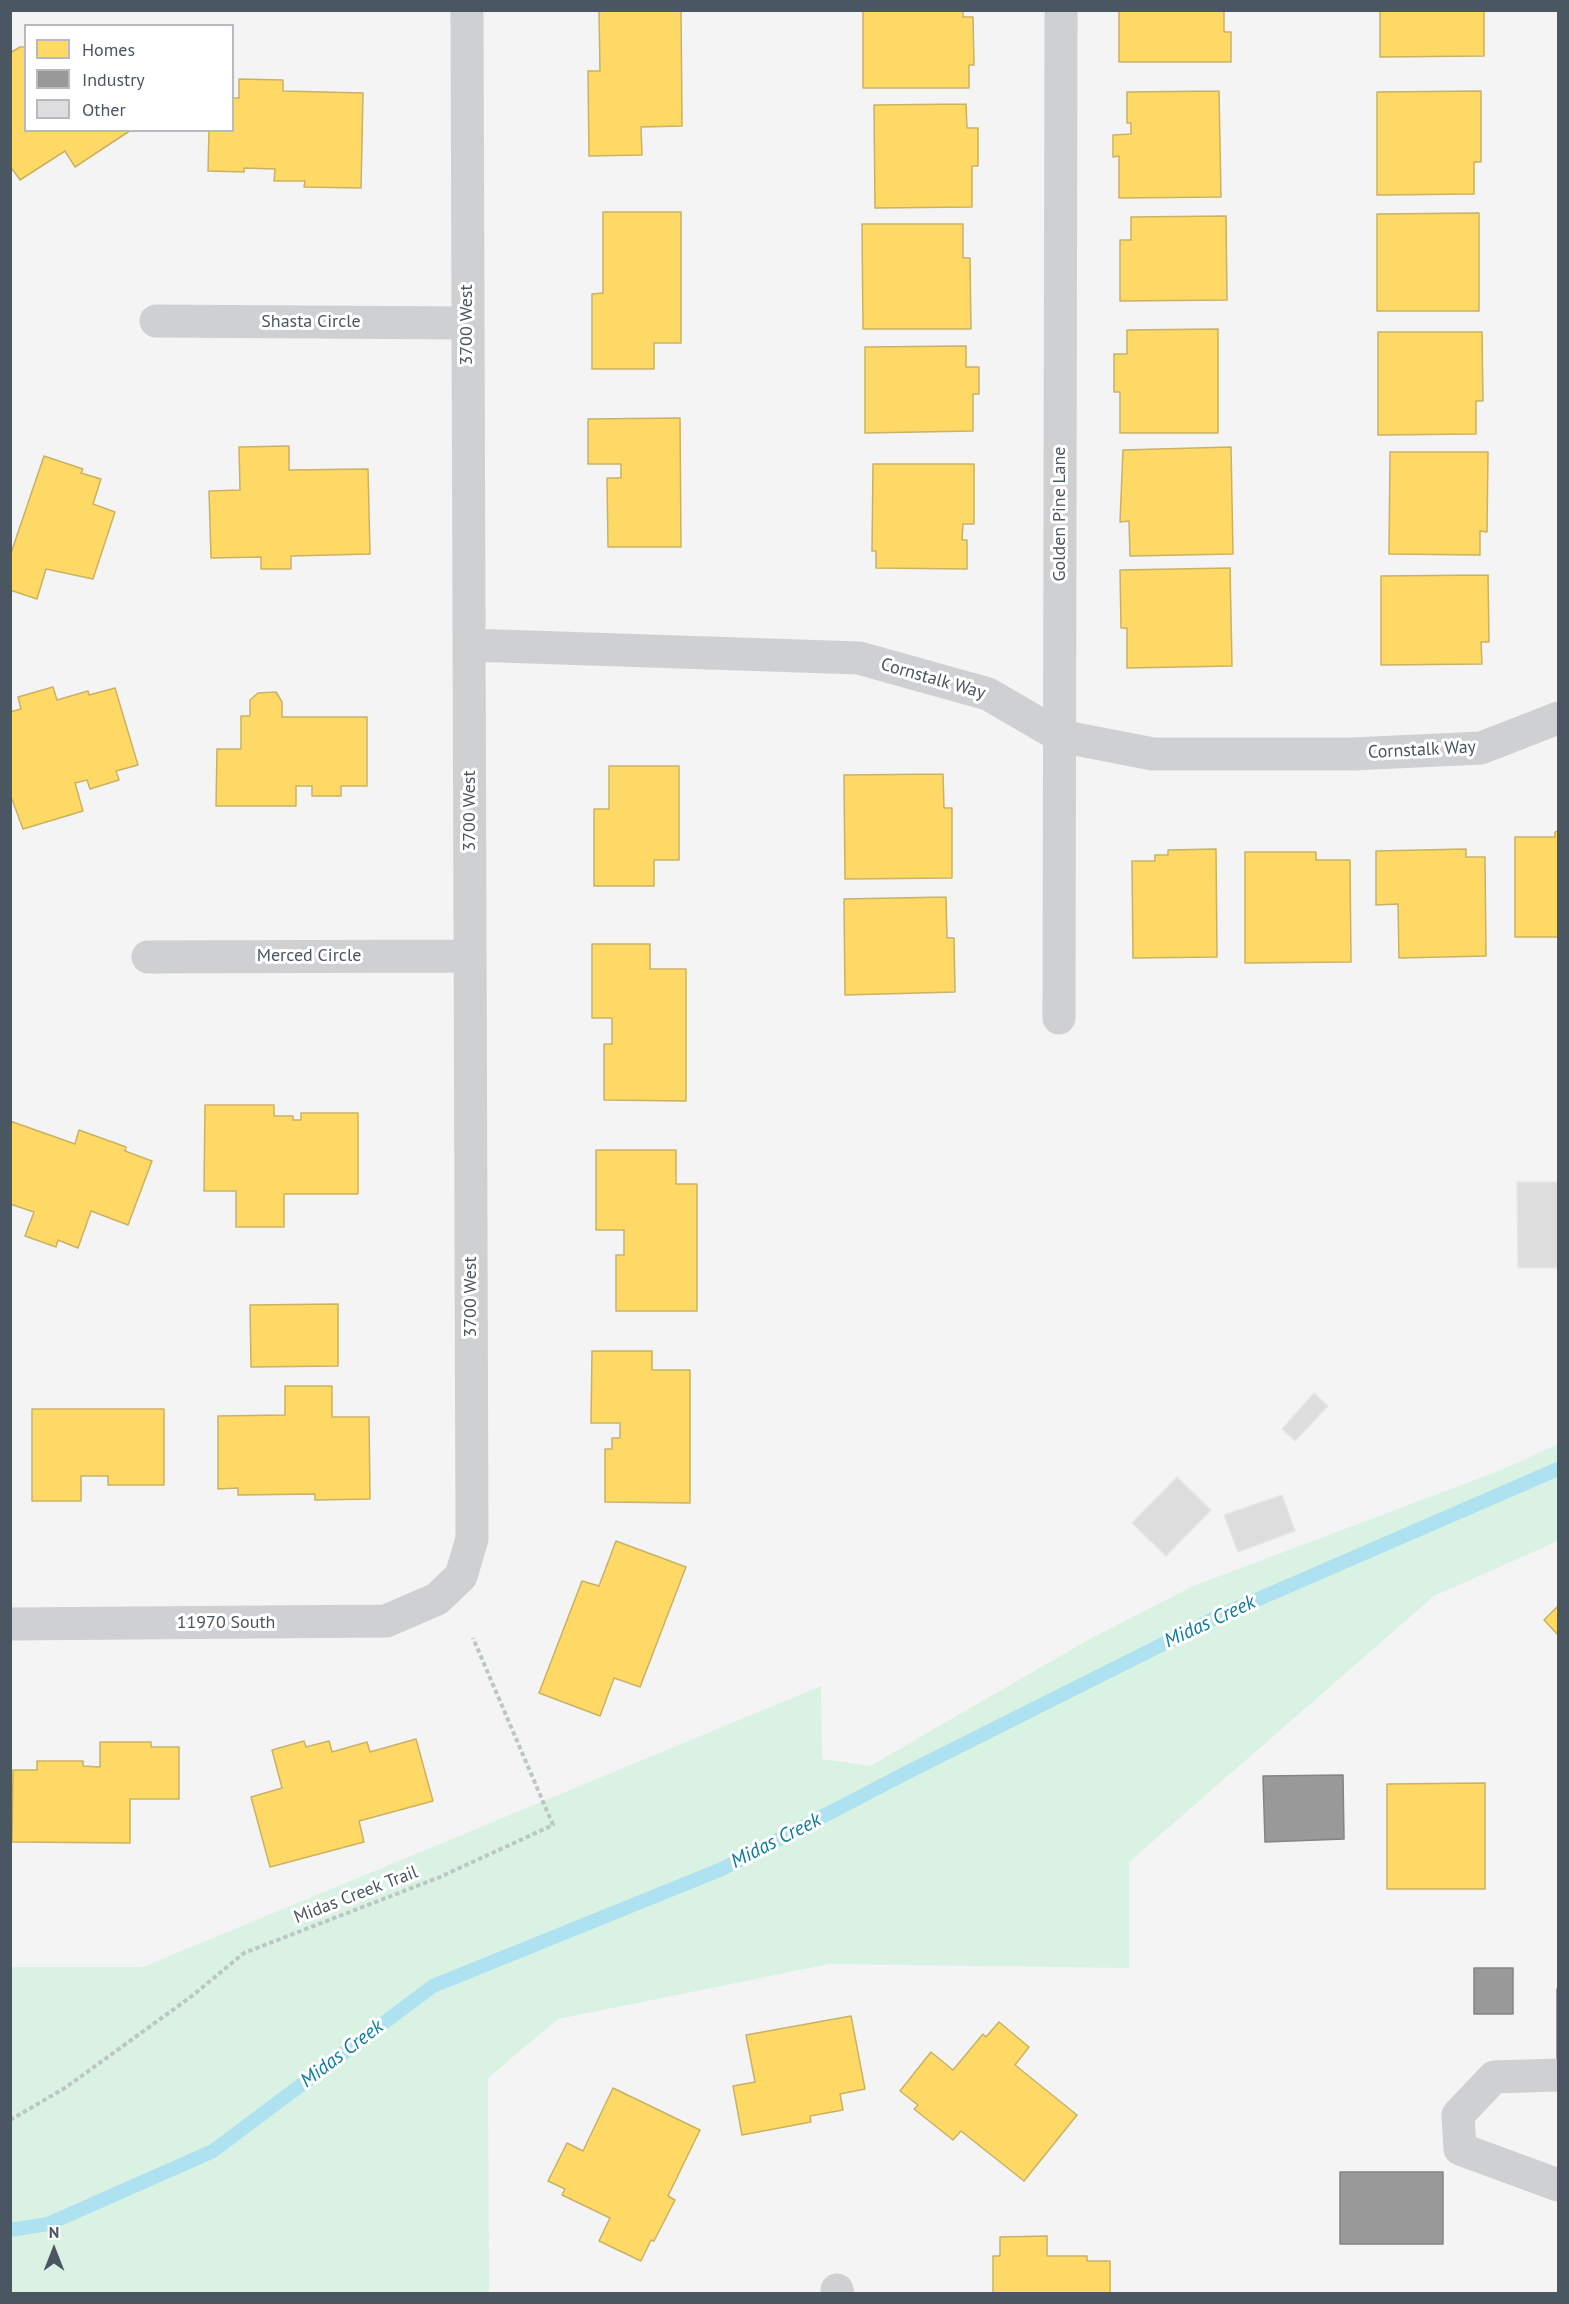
<!DOCTYPE html>
<html>
<head>
<meta charset="utf-8">
<style>
	body { margin:0 }
	#map { position:relative; width:1569px; height:2304px; overflow:hidden; background:#f4f4f4; font-family:"PT Sans",sans-serif }
	canvas { display:block }
	.frame { position:absolute; inset:0; border:12px solid #4a5661; pointer-events:none }
	.legend { position:absolute; left:24px; top:24px; width:210px; height:108px; box-sizing:border-box; background:#fff; border:2px solid #b7bbc0; margin:0; padding:8px 10px; list-style:none; font-size:18px; color:#4a5661 }
	.legend li { display:flex; align-items:center; gap:12px; height:30px }
	.legend b { width:30px; border:2px solid #b7bbc0 }
	.north { position:absolute; left:24px; top:2220px; width:60px; height:60px; -webkit-text-stroke:4px #fff; paint-order:stroke; rotate:0deg; font-size:16px; font-weight:700; line-height:24px; text-align:center; color:#4a5661 }
	.north::after { content:''; display:block; margin:auto; width:21px; height:27px; background:#4a5661; clip-path:polygon(50% 0,100% 100%,50% 72%,0 100%) }
</style>
</head>
<body>
<div id="map">
<canvas width="1569" height="2304"></canvas>
<div class="frame"></div>
<ul class="legend">
<li><b style="height:16px;background:#ffd966"></b>Homes</li>
<li><b style="height:16px;background:#999"></b>Industry</li>
<li><b style="height:16px;background:#ddddde"></b>Other</li>
</ul>
<div class="north">N</div>
</div>
<script>
const ctx = document.querySelector('canvas').getContext('2d');
ctx.lineJoin = 'round';
function fillPath(path, color) { ctx.fillStyle = color; ctx.fill(path, 'evenodd'); }
const poly = rows => new Path2D(rows.map(r => 'M' + r).join(''));
function stroke(path, color, width, dash) { ctx.strokeStyle = color; ctx.lineWidth = width; ctx.lineCap = dash ? 'butt' : 'round'; ctx.setLineDash(dash || []); ctx.stroke(path); }
function label(font, color, halo, rows, align = 'center') {
  ctx.font = font + ' "PT Sans",sans-serif'; ctx.lineWidth = 6; ctx.setLineDash([]); ctx.textBaseline = 'middle'; ctx.strokeStyle = halo; ctx.fillStyle = color; for (const [text, x, y, turn = 0] of rows) {
    ctx.save(); ctx.translate(x, y); ctx.rotate((+turn || 0) * Math.PI / 180); ctx.textAlign = isNaN(turn) ? turn : align; if (halo) ctx.strokeText(text, 0, 0); ctx.fillText(text, 0, 0); ctx.restore();
  }
}
fillPath(poly([
	[1558,1444,1558,1541,1434,1596,1129,1862,1129,1968,829,1964,558,2019,488,2078,489,2293,11,2293,11,1967,143,1967,821,1686,822,1759,870,1766,1088,1640,1193,1586,1504,1469]
]), '#d9f2e3');
const homes = poly([
	[599,10,681,10,682,126,641,127,642,155,589,156,588,71,600,71,599,10],
	[863,10,963,10,963,17,973,17,974,65,969,65,969,88,863,88,863,10],
	[1119,10,1224,10,1224,32,1231,32,1231,62,1119,62,1119,10],
	[1380,10,1484,10,1484,56,1380,57,1380,10],
	[20,47,26,47,26,130,131,130,75,167,65,151,20,180,10,166,10,53,20,47],
	[239,79,283,80,283,91,363,93,361,188,304,187,305,181,274,181,275,169,244,168,244,172,208,171,209,130,232,130,232,98,239,98,239,79],
	[1219,91,1221,197,1119,198,1119,156,1113,157,1113,135,1131,134,1131,123,1127,123,1127,92,1219,91],
	[1481,91,1481,162,1474,162,1474,194,1377,195,1377,92,1481,91],
	[966,104,967,128,978,128,978,166,972,166,972,207,875,208,874,105,966,104],
	[603,212,681,212,681,343,654,343,654,369,592,369,592,294,603,293,603,212],
	[1479,213,1479,311,1377,311,1377,214,1479,213],
	[1226,216,1227,300,1120,301,1120,240,1131,240,1131,217,1226,216],
	[862,224,963,224,963,258,970,258,971,329,863,329,862,224],
	[1218,329,1218,433,1120,433,1120,392,1114,392,1114,354,1127,354,1127,330,1218,329],
	[1378,332,1482,332,1483,401,1476,401,1476,434,1378,435,1378,332],
	[966,346,966,367,979,367,979,394,973,394,973,431,865,433,865,347,966,346],
	[680,418,681,547,608,547,607,478,621,478,621,464,588,464,588,419,680,418],
	[289,446,289,470,368,469,370,554,291,556,291,569,261,569,261,557,211,558,209,491,240,490,239,447,289,446],
	[1231,447,1233,554,1130,556,1129,521,1120,522,1123,450,1231,447],
	[1390,452,1488,452,1487,532,1480,531,1480,555,1389,554,1390,452],
	[44,456,83,469,81,473,101,479,93,504,115,512,93,579,46,569,37,599,10,590,10,556,44,456],
	[873,464,974,464,974,524,963,524,962,540,967,540,967,569,876,568,876,551,872,551,873,464],
	[1230,568,1232,666,1127,668,1127,628,1121,628,1120,570,1230,568],
	[1488,575,1489,642,1481,642,1482,664,1381,665,1381,576,1488,575],
	[53,687,57,700,88,691,89,695,115,688,138,765,116,771,119,780,90,789,87,780,75,783,83,811,23,829,10,794,10,712,21,709,18,697,53,687],
	[276,692,282,702,282,717,367,717,367,786,341,786,341,796,312,796,312,786,296,786,296,806,216,806,217,749,241,749,241,716,250,716,250,700,258,693,276,692],
	[609,766,679,766,679,860,654,860,654,886,594,886,594,809,609,809,609,766],
	[943,774,944,808,952,808,952,878,845,879,844,775,943,774],
	[1558,831,1558,937,1515,937,1515,837,1555,837,1555,832,1558,831],
	[1216,849,1217,957,1133,958,1132,861,1155,861,1155,855,1168,855,1168,850,1216,849],
	[1466,849,1466,857,1485,857,1486,956,1399,958,1398,904,1376,905,1376,851,1466,849],
	[1245,852,1316,852,1316,860,1350,860,1351,962,1245,963,1245,852],
	[946,897,947,938,954,938,955,992,845,995,844,899,946,897],
	[592,944,650,944,650,969,686,969,686,1101,604,1100,604,1044,612,1044,612,1018,592,1018,592,944],
	[205,1105,274,1105,274,1116,293,1116,293,1120,301,1120,301,1113,358,1113,358,1194,284,1194,284,1227,236,1227,236,1191,204,1191,205,1105],
	[10,1121,75,1144,79,1130,126,1147,125,1151,152,1161,128,1225,91,1211,78,1248,58,1240,56,1247,25,1236,34,1212,10,1204,10,1121],
	[596,1150,676,1150,676,1184,697,1184,697,1311,616,1311,616,1255,624,1255,624,1230,596,1230,596,1150],
	[338,1304,338,1366,251,1367,250,1305,338,1304],
	[592,1351,652,1351,652,1370,690,1370,690,1503,605,1502,605,1449,612,1449,612,1438,620,1438,620,1423,591,1423,592,1351],
	[285,1386,332,1386,332,1417,369,1417,370,1499,315,1500,315,1494,238,1495,238,1488,218,1489,218,1416,285,1415,285,1386],
	[32,1409,164,1409,164,1485,108,1485,108,1476,81,1476,81,1501,32,1501,32,1409],
	[616,1541,686,1567,640,1687,614,1678,600,1716,539,1693,582,1581,599,1586,616,1541],
	[1558,1606,1558,1635,1544,1620,1558,1606],
	[416,1739,433,1801,359,1821,364,1842,270,1867,251,1797,282,1788,272,1750,304,1741,306,1747,329,1741,332,1752,367,1742,370,1752,416,1739],
	[100,1742,151,1742,151,1747,179,1747,179,1799,130,1799,130,1843,12,1842,13,1770,37,1770,37,1761,83,1761,83,1766,100,1767,100,1742],
	[1485,1783,1485,1889,1387,1889,1387,1784,1485,1783],
	[851,2016,865,2089,840,2094,843,2110,810,2116,811,2122,742,2135,733,2086,755,2082,746,2035,851,2016],
	[999,2022,1029,2047,1015,2065,1077,2115,1024,2181,961,2131,953,2140,914,2109,918,2105,900,2091,931,2052,953,2070,983,2034,986,2037,999,2022],
	[613,2088,700,2130,668,2196,675,2200,654,2241,651,2240,641,2261,599,2241,610,2218,562,2195,565,2189,548,2181,567,2143,583,2151,613,2088],
	[1047,2236,1047,2256,1087,2256,1087,2261,1110,2261,1110,2294,993,2294,993,2256,1000,2256,1000,2237,1047,2236]
]);
fillPath(homes, '#ffd966');
stroke(homes, '#c9b264', 1.5);
const industry = poly([
	[1343,1775,1344,1839,1265,1842,1263,1776,1343,1775],
	[1474,1968,1513,1968,1513,2014,1474,2014,1474,1968],
	[1557,1989,1558,1989,1558,2059,1557,2059,1557,1989],
	[1340,2172,1443,2172,1443,2244,1340,2244,1340,2172]
]);
fillPath(industry, '#999');
stroke(industry, '#818588', 1.5);
stroke(poly([
	[10,2230,48,2224,213,2151,433,1986,722,1869,906,1773,1217,1617,1558,1469]
]), '#aee2f0', 14);
const building = poly([
	[1517,1182,1558,1182,1558,1268,1518,1268,1517,1182],
	[1314,1393,1328,1406,1295,1441,1282,1429,1314,1393],
	[1177,1477,1211,1510,1166,1556,1132,1523,1177,1477],
	[1282,1495,1295,1531,1238,1552,1224,1515,1282,1495]
]);
fillPath(building, '#ddddde');
stroke(building, '#e5e6e7', 1.5);
stroke(poly([
	[10,2120,65,2088,192,1996,244,1953,440,1877,553,1825,473,1638]
]), '#bcc7c4', 4, [4.5, 3]);
stroke(poly([
	[156,321,466,323],
	[470,645,859,658,988,694,1060,736,1153,754,1352,754,1481,748,1558,718],
	[148,957,470,956],
	[1059,1018,1061,10],
	[10,1624,386,1621,437,1599,461,1576,472,1539,467,10],
	[1558,2075,1494,2077,1458,2115,1460,2149,1558,2185],
	[837,2290,838,2294]
]), '#ced0d2', 33);
label('18px', '#4a5661', '#fff', [
	["Shasta Circle",311,322],
	["3700 West",467,325,-90],
	["Golden Pine Lane",1060,514,-90],
	["Cornstalk Way",933,679,16],
	["Cornstalk Way",1422,750,-3],
	["3700 West",470,811,-90],
	["Merced Circle",309,956],
	["3700 West",471,1297,-90],
	["11970 South",226,1623],
	["Midas Creek Trail",356,1895,-21]
]);
label('italic 20px', '#0c7c9b', '#fff', [
	["Midas Creek",1210,1622,-25],
	["Midas Creek",776,1841,-27],
	["Midas Creek",342,2054,-37]
]);
</script>
</body>
</html>
